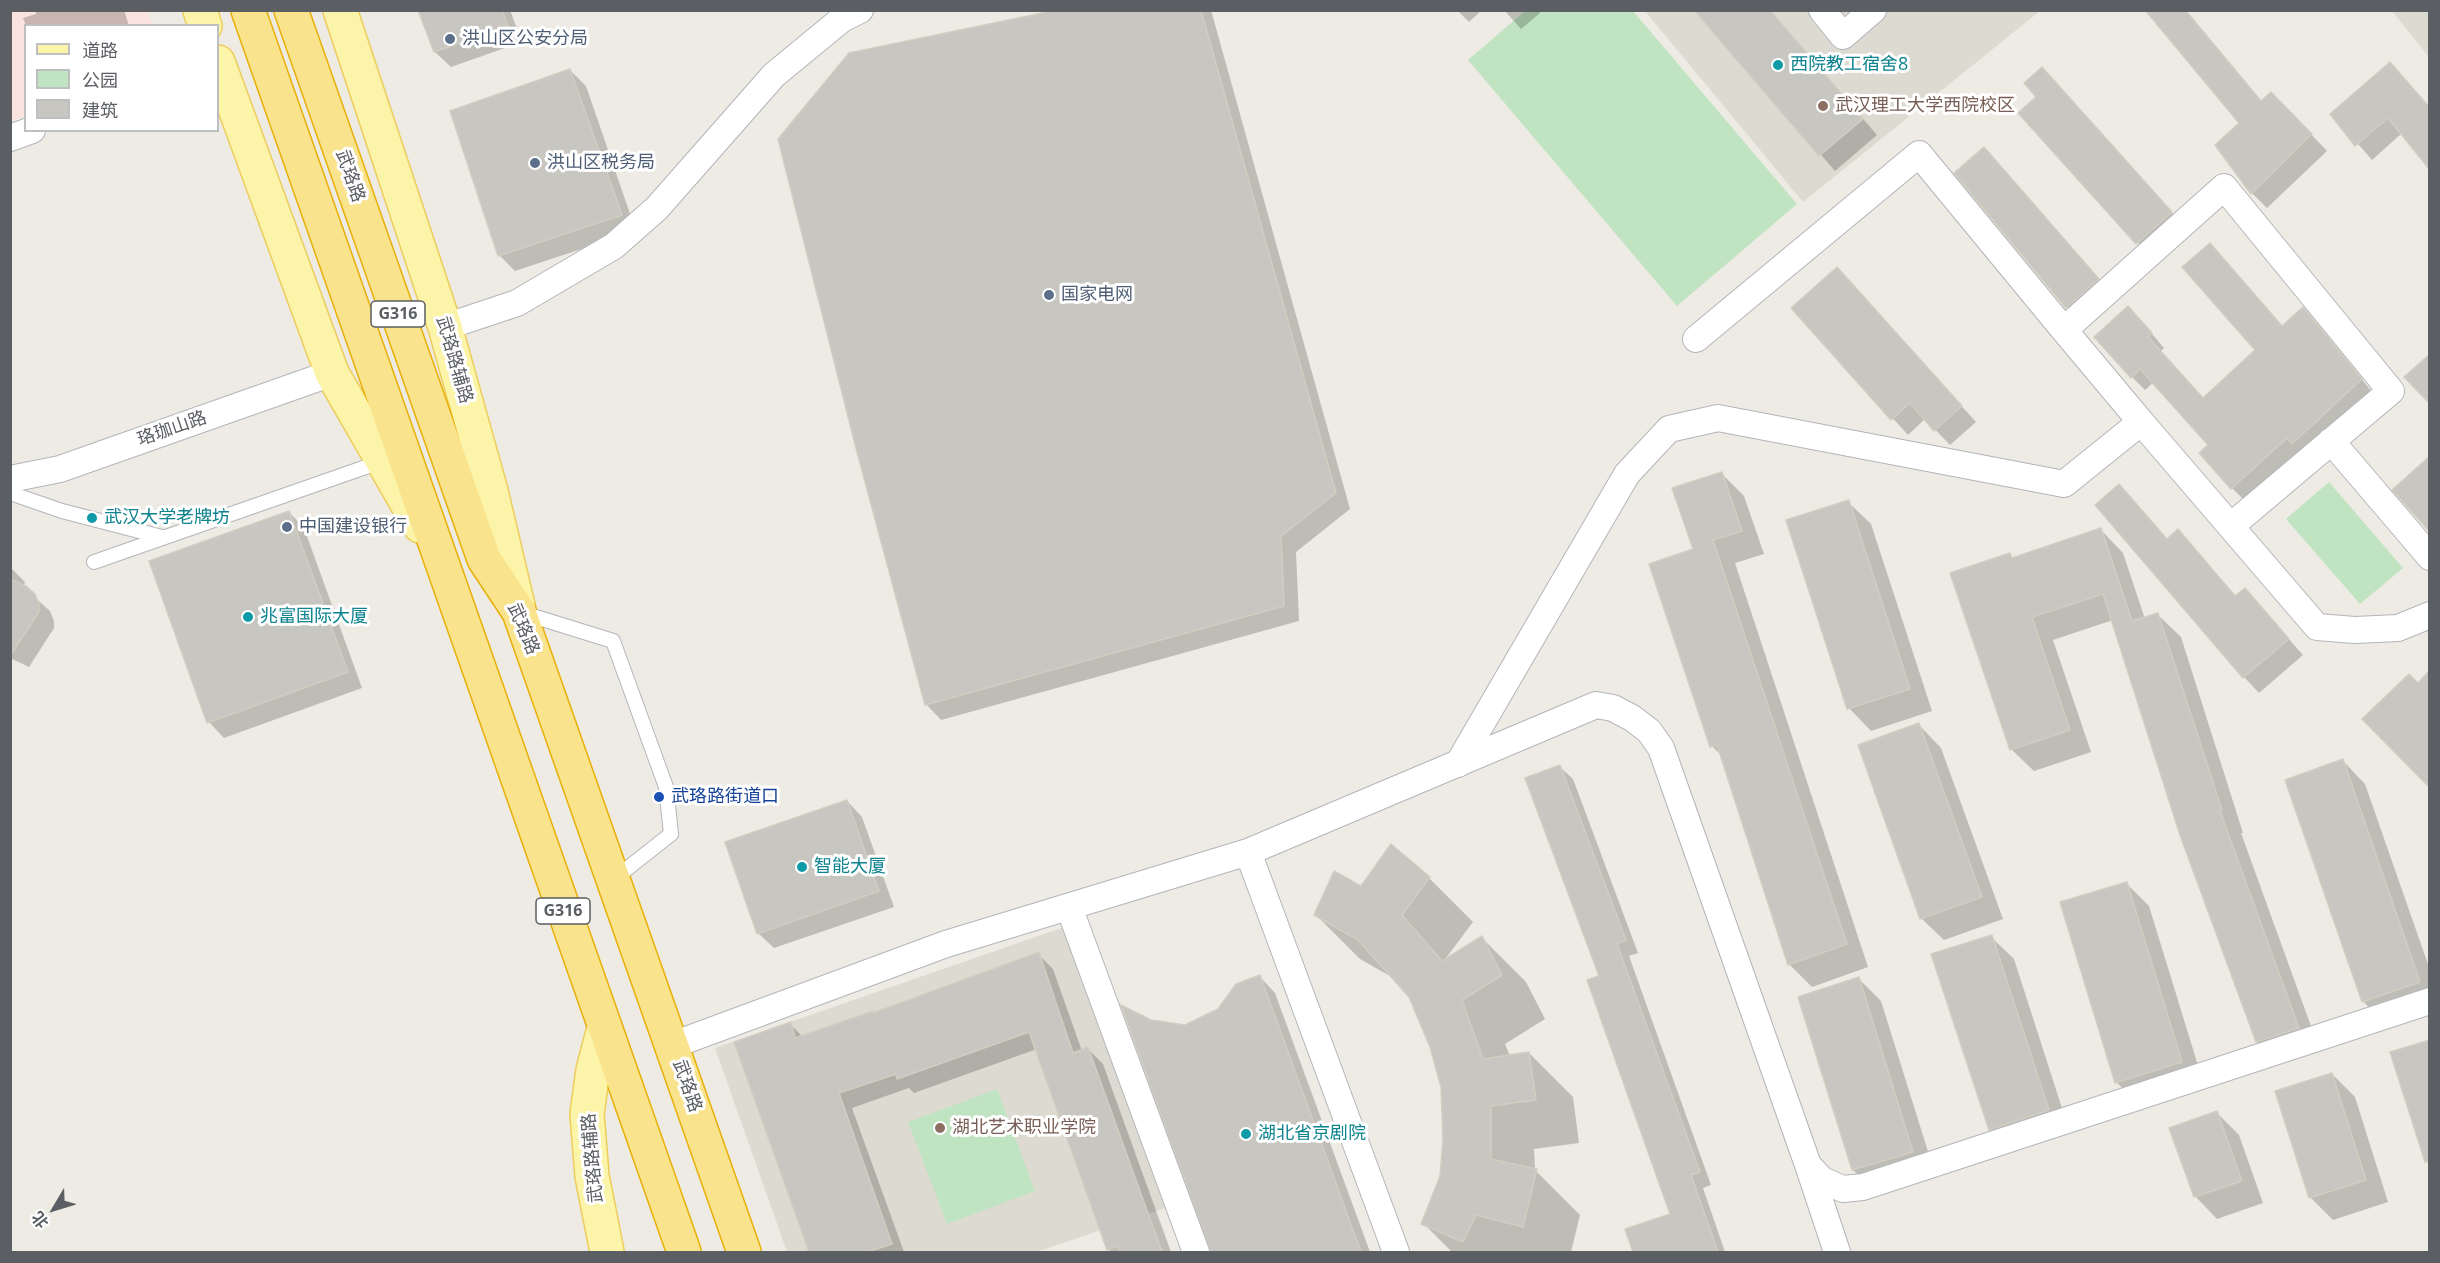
<!DOCTYPE html>
<html>
<head>
<meta charset="utf-8">
<style>
	body { margin:0 }
	#map { position:relative; width:2440px; height:1263px; overflow:hidden; background:#edebe3; font-family:"Open Sans","Noto Sans SC",sans-serif }
	canvas { display:block }
	.frame { position:absolute; inset:0; border:12px solid #5b5e63; pointer-events:none }
	.legend { position:absolute; left:24px; top:24px; width:195px; height:108px; box-sizing:border-box; background:#fff; border:2px solid #bdbfc1; margin:0; padding:8px 10px; list-style:none; font-size:18px; color:#5b5e63 }
	.legend li { display:flex; align-items:center; gap:12px; height:30px }
	.legend b { width:30px; border:2px solid #bdbfc1 }
	.north { position:absolute; left:24px; top:1179px; width:60px; height:60px; -webkit-text-stroke:4px #fff; paint-order:stroke; rotate:232deg; font-size:16px; font-weight:700; line-height:24px; text-align:center; color:#5b5e63 }
	.north::after { content:''; display:block; margin:auto; width:21px; height:27px; background:#5b5e63; clip-path:polygon(50% 0,100% 100%,50% 72%,0 100%) }
</style>
</head>
<body>
<div id="map">
<canvas width="2440" height="1263"></canvas>
<div class="frame"></div>
<ul class="legend">
<li><b style="height:8px;background:#fcf4a9"></b>道路</li>
<li><b style="height:16px;background:#c0e4c2"></b>公园</li>
<li><b style="height:16px;background:#c8c6c0"></b>建筑</li>
</ul>
<div class="north">北</div>
</div>
<script>
const ctx = document.querySelector('canvas').getContext('2d');
ctx.lineJoin = 'round';
function fillPath(path, color) { ctx.fillStyle = color; ctx.fill(path, 'evenodd'); }
const poly = rows => new Path2D(rows.map(r => 'M' + r).join(''));
function stroke(path, color, width, dash) { ctx.strokeStyle = color; ctx.lineWidth = width; ctx.lineCap = dash ? 'butt' : 'round'; ctx.setLineDash(dash || []); ctx.stroke(path); }
function label(font, color, halo, rows, align = 'center') {
  ctx.font = font + ' "Open Sans","Noto Sans SC",sans-serif'; ctx.lineWidth = 6; ctx.setLineDash([]); ctx.textBaseline = 'middle'; ctx.strokeStyle = halo; ctx.fillStyle = color; for (const [text, x, y, turn = 0] of rows) {
    ctx.save(); ctx.translate(x, y); ctx.rotate((+turn || 0) * Math.PI / 180); ctx.textAlign = isNaN(turn) ? turn : align; if (halo) ctx.strokeText(text, 0, 0); ctx.fillText(text, 0, 0); ctx.restore();
  }
}
fillPath(poly([
	[1645,11,2040,11,1803,202],
	[2392,11,2429,11,2429,57],
	[1067,926,1165,1208,1037,1252,787,1252,715,1048]
]), '#dddbd1');
fillPath(poly([
	[11,10,147,11,153,25,26,26,25,116,11,121]
]), '#fae3df');
fillPath(poly([
	[1525,11,1633,11,1797,204,1677,306,1468,60],
	[2329,482,2403,568,2360,604,2286,519],
	[997,1089,1035,1191,947,1224,908,1122]
]), '#c0e4c2');
fillPath(poly([
	[35,10,124,10,129,26,26,26,23,18,36,14],
	[420,10,510,10,522,42,451,67,435,52],
	[1065,10,1211,10,1350,509,1296,552,1299,621,941,720,926,704],
	[1457,10,1482,10,1469,22],
	[1504,10,1538,10,1540,13,1521,29],
	[1696,10,1770,10,1877,135,1835,171],
	[2147,10,2186,10,2262,102,2287,109,2327,151,2267,208,2252,193,2241,123],
	[2390,64,2430,108,2372,160,2332,114],
	[570,70,586,86,636,231,515,271,499,255],
	[2057,85,2186,228,2153,259,2021,113,2038,97],
	[1999,164,2113,295,2082,323,2067,307,1956,173],
	[2210,245,2283,327,2303,309,2374,394,2245,501,2232,488,2210,445,2154,382,2145,390,2132,377,2142,322,2164,348,2161,351,2204,400,2257,351],
	[1837,269,1976,422,1950,445,1925,419,1908,435,1793,309],
	[1722,474,1744,496,1764,554,1735,563,1868,967,1812,987,1789,964,1722,756,1712,746,1695,550],
	[2119,486,2168,540,2178,531,2237,597,2245,590,2303,655,2259,693,2244,677],
	[1848,502,1871,524,1932,711,1871,731,1849,708],
	[289,512,304,528,362,688,224,738,209,722],
	[2101,530,2123,553,2145,619,2158,615,2181,637,2243,833,2241,833,2320,1051,2279,1064,2257,1042,2113,620,2053,640,2091,752,2034,771,2011,749,2010,555,2014,559],
	[10,567,25,582,23,587,50,611,54,621,54,628,29,667,10,658],
	[1919,725,1941,748,2003,919,1944,940,1921,918],
	[2343,761,2365,784,2430,970,2430,1009,2385,1024,2363,1001],
	[1560,767,1573,779,1638,953,1629,956,1711,1185,1703,1188,1725,1252,1634,1252,1627,1230,1672,1215,1601,977],
	[847,801,862,817,894,907,774,948,758,933],
	[1429,878,1473,922,1443,962,1482,938,1526,982,1545,1019,1505,1044,1510,1056,1529,1053,1573,1097,1579,1143,1534,1149,1535,1170,1580,1215,1571,1252,1452,1252,1423,1223,1441,1176,1444,1140,1443,1087,1431,1047,1410,996,1395,979,1360,959,1316,915,1362,888],
	[2126,883,2149,906,2204,1085,2139,1104,2116,1082],
	[1991,937,2014,959,2070,1133,2012,1152,1990,1129],
	[1038,954,1053,969,1082,1051,1088,1049,1103,1064,1171,1252,1112,1252,1108,1249,1037,1049,914,1093,909,1088,852,1108,904,1252,810,1252,736,1043,790,1024,803,1037,874,1014],
	[1260,977,1275,993,1370,1252,1212,1252,1151,1022,1185,1027,1219,1010],
	[1859,979,1881,1001,1935,1174,1876,1192,1853,1170,1800,998],
	[2332,1074,2355,1097,2388,1202,2333,1220,2310,1197],
	[2217,1113,2239,1135,2263,1203,2217,1219,2195,1196]
]), '#0003');
const building = poly([
	[418,10,502,10,508,26,434,52,418,10],
	[1057,10,1201,10,1336,493,1281,536,1284,606,925,705,857,452,778,139,849,53,1057,10],
	[1694,10,1770,10,1863,119,1819,156,1694,10],
	[2145,10,2185,10,2261,101,2271,92,2312,134,2251,194,2215,145,2239,123,2145,10],
	[2390,62,2430,108,2430,170,2388,118,2355,146,2330,114,2390,62],
	[2042,67,2172,212,2136,244,2018,113,2036,97,2024,83,2042,67],
	[570,69,622,215,498,256,450,111,570,69],
	[1984,147,2099,279,2066,308,1954,173,1984,147],
	[2210,243,2282,326,2303,307,2362,379,2292,444,2287,438,2231,489,2199,453,2208,445,2140,369,2131,378,2094,337,2128,306,2152,333,2148,337,2203,398,2255,350,2182,267,2210,243],
	[1837,267,1962,406,1934,431,1910,403,1891,420,1791,308,1837,267],
	[2430,354,2430,404,2404,377,2430,354],
	[2430,456,2430,532,2392,490,2430,456],
	[1722,472,1742,531,1713,540,1847,944,1788,965,1717,745,1710,747,1649,564,1693,549,1672,488,1722,472],
	[2119,484,2167,539,2178,529,2235,596,2245,588,2289,639,2243,678,2095,505,2119,484],
	[1849,500,1910,689,1847,709,1786,520,1849,500],
	[289,511,348,672,207,723,149,561,289,511],
	[2101,528,2132,621,2158,613,2222,810,2220,811,2299,1028,2256,1042,2180,835,2103,594,2032,617,2070,730,2010,750,1950,573,2010,553,2012,558,2101,528],
	[10,579,26,586,35,594,39,604,39,612,10,656,10,579],
	[2430,670,2430,788,2362,719,2409,674,2418,683,2430,670],
	[1919,723,1982,897,1920,919,1858,745,1919,723],
	[2343,759,2420,982,2362,1002,2285,780,2343,759],
	[1560,765,1626,940,1617,944,1700,1172,1691,1175,1718,1252,1633,1252,1625,1229,1670,1214,1587,980,1599,976,1525,778,1560,765],
	[847,800,879,891,757,934,725,842,847,800],
	[1391,844,1430,877,1402,915,1442,961,1482,936,1502,975,1462,1000,1483,1059,1529,1052,1536,1100,1491,1106,1491,1159,1537,1169,1523,1227,1476,1215,1463,1242,1421,1224,1440,1176,1443,1139,1441,1087,1430,1047,1409,997,1358,940,1314,915,1334,871,1361,886,1391,844],
	[2127,882,2182,1062,2115,1083,2060,902,2127,882],
	[1992,935,2049,1110,1989,1130,1931,954,1992,935],
	[1039,952,1073,1053,1088,1047,1162,1252,1120,1252,1117,1246,1107,1250,1029,1032,897,1079,896,1074,839,1093,892,1244,867,1252,809,1252,734,1042,791,1022,795,1038,873,1011,873,1013,1039,952],
	[1260,975,1361,1252,1211,1252,1121,1005,1151,1020,1185,1025,1218,1009,1236,984,1260,975],
	[1859,977,1913,1152,1852,1170,1798,997,1859,977],
	[2430,1040,2430,1161,2425,1162,2390,1052,2430,1040],
	[2332,1073,2366,1180,2309,1198,2275,1091,2332,1073],
	[2217,1111,2242,1181,2194,1197,2169,1128,2217,1111]
]);
fillPath(building, '#c8c6c0');
stroke(building, '#d2cdc1', 1.5);
const lane = poly([
	[10,493,62,511,162,537],
	[94,562,383,461],
	[523,613,613,641,666,787,671,834,614,879]
]);
const street = poly([
	[1822,10,1843,36,1873,10],
	[10,138,32,130],
	[445,327,517,303,614,246,657,208,774,75,842,19,860,10],
	[1696,339,1919,154,2064,330],
	[2141,422,2317,627,2355,630,2398,628,2430,615],
	[2331,441,2430,557],
	[10,479,60,469,332,373],
	[1458,764,1627,474,1669,429,1718,418,2064,484,2141,422,2064,330,2224,187,2391,391,2231,526],
	[1248,852,1396,1252],
	[1069,907,1196,1252],
	[673,1045,946,944,1248,852,1596,705,1613,708,1632,718,1649,731,1661,748,1808,1165,1822,1180,1843,1189,1863,1187,2430,1001],
	[1808,1165,1837,1252]
]);
const primary = poly([
	[200,10,205,26],
	[340,10,445,327,491,491,519,610],
	[218,62,332,373,420,526],
	[604,1028,593,1070,587,1114,592,1176,607,1252]
]);
const highway = poly([
	[248,10,684,1252],
	[291,10,484,559,519,612,744,1252]
]);
stroke(lane, '#b3b5ba', 16);
stroke(street, '#b3b5ba', 28);
stroke(primary, '#edcd5c', 36);
stroke(highway, '#e8b007', 36);
stroke(lane, '#fff', 14);
stroke(street, '#fff', 26);
stroke(primary, '#fcf4a9', 33);
stroke(highway, '#f9e48d', 33);
for (const [x, y, r, color] of [
	[450,39,6,"#5c6f8a"],
	[1778,65,6,"#0f9aa8"],
	[1823,106,6,"#8d6e63"],
	[535,163,6,"#5c6f8a"],
	[1049,295,6,"#5c6f8a"],
	[92,518,6,"#0f9aa8"],
	[287,527,6,"#5c6f8a"],
	[248,617,6,"#0f9aa8"],
	[659,797,6,"#1a4fb4"],
	[802,867,6,"#0f9aa8"],
	[940,1128,6,"#8d6e63"],
	[1246,1134,6,"#0f9aa8"]
]) { const dot = new Path2D(); dot.arc(x, y, r, 0, 2 * Math.PI); ctx.fillStyle = color; ctx.fill(dot); stroke(dot, '#fff', 2); }
for (const [x, y, w] of [
	[398,314,54],
	[563,911,54]
]) { const box = new Path2D(); box.roundRect(x - w / 2, y - 13, w, 26, 4.5); ctx.fillStyle = '#fff'; ctx.fill(box); stroke(box, '#5b5e63', 1.5); }
label('bold 16px', '#5b5e63', null, [
	["G316",398,314],
	["G316",563,911]
]);
label('18px', '#4e5e75', '#fff', [
	["洪山区公安分局",462,39],
	["洪山区税务局",547,163],
	["国家电网",1061,295],
	["中国建设银行",299,527]
], 'left');
label('18px', '#0d838f', '#fff', [
	["西院教工宿舍8",1790,65],
	["武汉大学老牌坊",104,518],
	["兆富国际大厦",260,617],
	["智能大厦",814,867],
	["湖北省京剧院",1258,1134]
], 'left');
label('18px', '#785e54', '#fff', [
	["武汉理工大学西院校区",1835,106],
	["湖北艺术职业学院",952,1128]
], 'left');
label('18px', '#5b5e63', '#fff', [
	["武珞路",350,176,71],
	["武珞路辅路",454,360,74],
	["珞珈山路",172,429,-19],
	["武珞路",523,629,67],
	["武珞路",687,1086,71],
	["武珞路辅路",593,1158,-95]
]);
label('18px', '#164399', '#fff', [
	["武珞路街道口",671,797]
], 'left');
</script>
</body>
</html>
